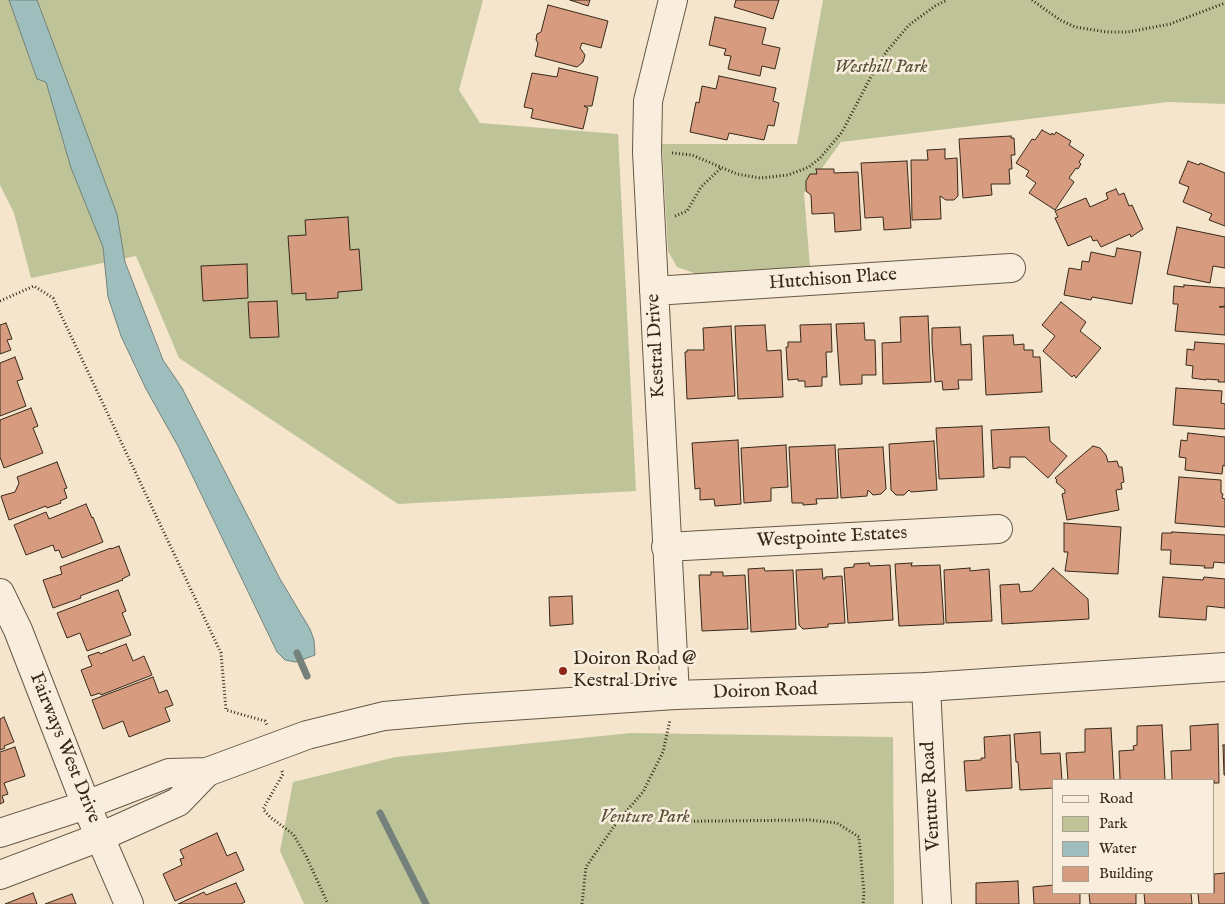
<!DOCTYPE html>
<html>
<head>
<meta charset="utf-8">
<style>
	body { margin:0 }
	#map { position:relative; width:1225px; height:904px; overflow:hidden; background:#f6e5cd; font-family:"IM FELL English",serif }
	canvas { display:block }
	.legend { position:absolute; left:1052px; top:779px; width:162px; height:115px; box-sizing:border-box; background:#f9eede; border:1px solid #ab9f8f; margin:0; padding:6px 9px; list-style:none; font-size:15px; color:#362918 }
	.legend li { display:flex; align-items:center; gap:10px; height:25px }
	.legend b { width:25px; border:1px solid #ab9f8f }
</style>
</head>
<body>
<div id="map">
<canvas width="1225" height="904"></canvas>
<ul class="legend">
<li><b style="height:6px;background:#f9eede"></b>Road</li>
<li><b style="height:14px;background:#bec497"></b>Park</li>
<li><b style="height:14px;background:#9dbebd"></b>Water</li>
<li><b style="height:14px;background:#d79b80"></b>Building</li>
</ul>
</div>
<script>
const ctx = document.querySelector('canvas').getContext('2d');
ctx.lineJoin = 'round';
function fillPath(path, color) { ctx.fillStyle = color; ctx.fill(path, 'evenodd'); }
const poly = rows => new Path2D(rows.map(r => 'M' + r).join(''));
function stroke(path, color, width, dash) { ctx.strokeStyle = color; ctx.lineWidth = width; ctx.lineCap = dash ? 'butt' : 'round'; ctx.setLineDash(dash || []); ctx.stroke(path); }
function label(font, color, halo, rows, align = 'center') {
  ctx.font = font + ' "IM FELL English",serif'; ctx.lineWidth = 5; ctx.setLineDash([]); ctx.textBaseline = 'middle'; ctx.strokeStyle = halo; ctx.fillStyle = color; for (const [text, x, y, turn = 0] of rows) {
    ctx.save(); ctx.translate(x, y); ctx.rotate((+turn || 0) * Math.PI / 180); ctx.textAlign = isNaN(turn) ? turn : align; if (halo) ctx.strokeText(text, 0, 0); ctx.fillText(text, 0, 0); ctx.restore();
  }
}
fillPath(poly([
	[0,0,483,0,459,90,480,123,618,134,636,491,398,504,179,358,136,256,31,278,14,213,0,185],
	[823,0,1225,0,1225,104,1168,102,841,142,804,193,810,267,697,274,677,267,668,251,662,144,797,144],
	[631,733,893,737,894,904,304,904,280,851,293,782,396,757]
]), '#bec497');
const water = poly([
	[9,0,37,0,117,214,125,262,163,360,182,388,280,579,310,629,314,640,315,655,296,662,285,660,277,652,178,446,146,389,121,336,108,297,103,247,71,168,46,82,37,79,9,0]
]);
fillPath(water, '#9dbebd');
stroke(water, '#74827b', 1);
stroke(poly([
	[297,653,307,676],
	[380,813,426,904]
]), '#74827b', 7);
const building = poly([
	[570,0,590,0,588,6,570,0],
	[736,0,779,0,773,19,734,7,736,0],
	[548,5,608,21,601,48,582,43,580,48,585,55,583,62,577,67,535,56,538,43,536,40,537,34,541,32,548,5],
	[715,17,766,28,762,44,780,48,775,69,762,66,760,76,728,69,731,56,724,55,726,49,709,45,715,17],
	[559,68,598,77,592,106,584,106,588,108,583,129,531,118,533,109,524,107,532,73,557,77,559,68],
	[719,76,776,88,773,101,779,103,774,126,768,125,764,140,729,133,727,140,690,132,696,102,699,103,702,86,716,89,719,76],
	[1042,130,1051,135,1052,133,1054,135,1056,132,1071,141,1069,145,1084,155,1079,162,1081,164,1078,169,1076,168,1069,178,1074,182,1055,210,1029,193,1036,183,1026,176,1029,171,1016,163,1032,139,1035,140,1042,130],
	[1011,136,1011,138,1014,138,1015,155,1011,155,1012,169,1009,169,1010,184,991,184,992,195,963,198,959,139,1011,136],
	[945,149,945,159,957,158,958,196,954,200,946,200,940,196,941,219,912,220,911,160,928,160,927,150,945,149],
	[907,161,911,228,884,230,883,217,865,218,861,163,907,161],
	[1188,161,1199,165,1200,163,1225,173,1225,226,1209,220,1212,214,1183,202,1189,187,1179,183,1188,161],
	[816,169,834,169,834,173,858,172,861,230,835,232,834,213,812,214,811,195,806,191,806,181,810,174,817,174,816,169],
	[1116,189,1119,195,1124,193,1129,206,1132,205,1143,229,1131,237,1130,234,1101,247,1097,240,1093,241,1091,236,1068,246,1055,218,1058,217,1055,211,1086,198,1090,207,1108,199,1106,193,1116,189],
	[348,217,350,250,359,249,362,290,338,292,338,298,306,300,306,293,292,294,288,236,306,235,305,220,348,217],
	[1177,227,1225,237,1225,268,1213,266,1210,283,1167,274,1177,227],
	[1117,248,1141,252,1132,304,1092,297,1091,300,1064,295,1069,268,1081,270,1082,261,1089,262,1091,252,1115,257,1117,248],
	[247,264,248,298,203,301,201,266,247,264],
	[1184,285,1225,288,1225,306,1219,307,1225,307,1225,335,1175,331,1178,304,1173,304,1174,286,1184,287,1184,285],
	[277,301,279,337,250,338,248,302,277,301],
	[1061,302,1086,322,1080,331,1101,348,1076,378,1074,375,1072,377,1043,351,1055,336,1042,325,1061,302],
	[928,316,931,382,883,384,882,343,901,342,900,317,928,316],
	[6,323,12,339,7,340,11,350,0,354,0,325,6,323],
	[864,323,865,340,875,340,876,375,862,375,862,384,840,385,836,324,864,323],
	[831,324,832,352,826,352,827,377,822,377,822,386,805,387,805,381,798,381,798,379,788,380,786,347,788,347,788,342,801,342,800,325,831,324],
	[765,325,767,351,781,350,783,397,738,399,735,326,765,325],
	[731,326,735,396,687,399,685,352,687,352,687,350,704,350,703,328,731,326],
	[960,327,961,345,971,344,972,380,958,380,959,389,943,390,942,381,935,382,932,344,932,328,960,327],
	[1013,335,1014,345,1024,344,1024,350,1033,350,1033,357,1040,357,1042,392,986,395,983,336,1013,335],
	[1195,342,1225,344,1225,382,1218,382,1219,380,1206,379,1206,380,1192,378,1193,366,1186,365,1187,351,1187,349,1194,350,1195,342],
	[15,357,23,379,17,381,26,406,0,416,0,363,15,357],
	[1176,388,1222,391,1221,403,1225,404,1225,429,1173,425,1176,388],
	[31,408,38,426,33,428,43,453,4,468,0,457,0,420,31,408],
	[982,426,984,477,939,479,936,428,982,426],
	[1049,427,1050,441,1067,456,1048,478,1025,457,1010,457,1010,468,998,467,998,468,993,469,991,430,1049,427],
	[1188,433,1225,437,1225,466,1223,465,1222,474,1185,470,1186,458,1179,457,1181,440,1187,441,1188,433],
	[738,440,741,504,715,506,714,499,700,500,700,488,695,489,692,443,738,440],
	[934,441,937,490,911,492,909,490,904,495,896,495,891,490,889,444,934,441],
	[786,445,788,487,771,488,771,501,744,503,741,448,786,445],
	[835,445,838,498,816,499,817,504,803,505,803,503,792,503,789,447,835,445],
	[1093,446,1100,448,1106,455,1108,462,1117,461,1119,467,1122,467,1124,482,1121,483,1122,489,1116,490,1119,510,1067,520,1062,494,1065,493,1065,490,1056,482,1057,480,1055,478,1093,446],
	[883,447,886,489,881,494,873,495,868,490,867,496,841,498,838,449,883,447],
	[57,462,67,488,64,489,67,498,60,501,61,503,47,508,46,506,9,520,1,496,15,492,19,483,17,477,57,462],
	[1179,477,1221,480,1221,493,1223,494,1222,498,1225,499,1225,527,1175,523,1179,477],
	[86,504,92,518,93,517,103,542,62,558,59,550,55,551,53,545,26,555,14,525,46,512,49,519,86,504],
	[1064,523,1121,527,1118,574,1065,571,1068,552,1064,552,1064,523],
	[1172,532,1225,535,1225,563,1214,562,1213,568,1204,568,1205,566,1170,564,1171,550,1161,550,1162,533,1172,533,1172,532],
	[119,546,130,575,122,579,123,580,80,596,81,598,53,608,43,580,62,574,60,567,111,548,111,549,119,546],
	[869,563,870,566,890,565,893,620,848,623,844,568,854,567,854,564,869,563],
	[912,563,911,566,940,565,944,624,899,626,895,564,912,563],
	[764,568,765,571,793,570,796,629,751,632,748,569,764,568],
	[970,568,970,571,989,569,992,621,946,623,944,570,970,568],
	[1053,568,1088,599,1089,619,1002,624,1000,585,1019,584,1020,592,1032,591,1053,568],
	[822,569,823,579,825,579,825,577,842,576,845,623,828,624,828,627,803,629,799,625,796,570,822,569],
	[711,572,723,572,723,576,745,575,748,629,702,631,699,575,711,575,711,572],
	[1163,577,1203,580,1204,577,1225,579,1225,608,1207,606,1206,620,1159,617,1163,577],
	[118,590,126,611,122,613,131,635,87,651,80,633,67,638,57,613,118,590],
	[572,596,573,624,550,626,549,597,572,596],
	[126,644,133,661,144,656,152,675,101,695,100,693,91,696,81,670,92,666,88,656,99,652,100,654,126,644],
	[153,677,159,693,167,690,173,705,165,708,170,721,129,737,123,721,103,729,92,700,153,677],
	[4,717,14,742,4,746,5,748,0,750,0,719,4,717],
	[1218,724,1219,783,1214,783,1214,780,1172,780,1171,751,1191,750,1190,726,1218,724],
	[1162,725,1165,780,1120,780,1119,751,1134,750,1133,746,1137,745,1137,726,1162,725],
	[1111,728,1114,780,1068,780,1066,753,1085,752,1085,729,1111,728],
	[1040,732,1041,754,1060,753,1062,780,1054,780,1054,788,1020,790,1018,762,1016,762,1014,734,1040,732],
	[1010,735,1012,788,966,791,964,761,981,760,981,758,985,758,984,737,1010,735],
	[1223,745,1225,745,1225,775,1224,775,1223,745],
	[15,747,25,776,4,783,8,794,2,796,4,802,0,804,0,752,15,747],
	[217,833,227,856,236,852,244,870,175,901,163,874,182,865,180,859,184,858,180,850,217,833],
	[1225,873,1225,904,1199,904,1198,893,1214,893,1214,874,1225,873],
	[1018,881,1019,904,976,904,976,883,1018,881],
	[236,883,245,902,241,904,178,904,204,892,206,895,236,883],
	[1054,885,1054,893,1080,893,1080,904,1034,904,1033,887,1054,885],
	[33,893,37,904,5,904,33,893],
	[1089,893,1136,893,1136,904,1090,904,1089,893],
	[1144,893,1191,893,1192,904,1145,904,1144,893],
	[72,894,76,904,45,904,72,894]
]);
fillPath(building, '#d79b80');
stroke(building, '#362918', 1);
const minor = poly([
	[673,0,648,101,647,152,675,695],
	[654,291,1011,268],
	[666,547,998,529],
	[0,593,18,630,86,805,129,904],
	[926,687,937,904]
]);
const tertiary = poly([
	[0,833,86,805,169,773,207,772,307,735,384,716,465,709,675,695,926,687,1225,667],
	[0,875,100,837,178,802,207,772]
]);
stroke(minor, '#665845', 30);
stroke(tertiary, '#665845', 30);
stroke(poly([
	[1032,0,1060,20,1075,27,1107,32,1128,32,1170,24,1225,3],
	[672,153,692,155,737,174,760,178,788,175,809,167,820,158,842,132,875,69,887,51,909,25,935,6,947,0],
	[675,216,687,211,701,187,721,168],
	[0,301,34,286,53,298,221,653,226,710,265,721,267,725],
	[282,771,283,774,263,809,270,817,293,834,306,856,328,904],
	[617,822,810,820,837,823,859,837,864,893,863,904],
	[582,904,586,867,617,822,643,792,663,752,670,720]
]), '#362918', 3, [1, 2.5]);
stroke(minor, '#f9eede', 28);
stroke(tertiary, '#f9eede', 28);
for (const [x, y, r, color] of [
	[563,671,5,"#8f2418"]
]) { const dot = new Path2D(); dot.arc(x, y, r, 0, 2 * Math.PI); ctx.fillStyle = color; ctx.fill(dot); stroke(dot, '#f9eede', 2); }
label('italic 19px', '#585038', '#f9eede', [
	["Westhill Park",881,68],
	["Venture Park",645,818]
]);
label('19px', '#362918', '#f9eede', [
	["Hutchison Place",833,280,-4],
	["Kestral Drive",657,346,-93],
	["Westpointe Estates",832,538,-3],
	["Doiron Road",765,692,-2],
	["Fairways West Drive",64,748,68],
	["Venture Road",932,796,-93]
]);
label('19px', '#362918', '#f9eede', [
	["Doiron Road @",573,660],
	["Kestral Drive",573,682]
], 'left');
</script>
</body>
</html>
